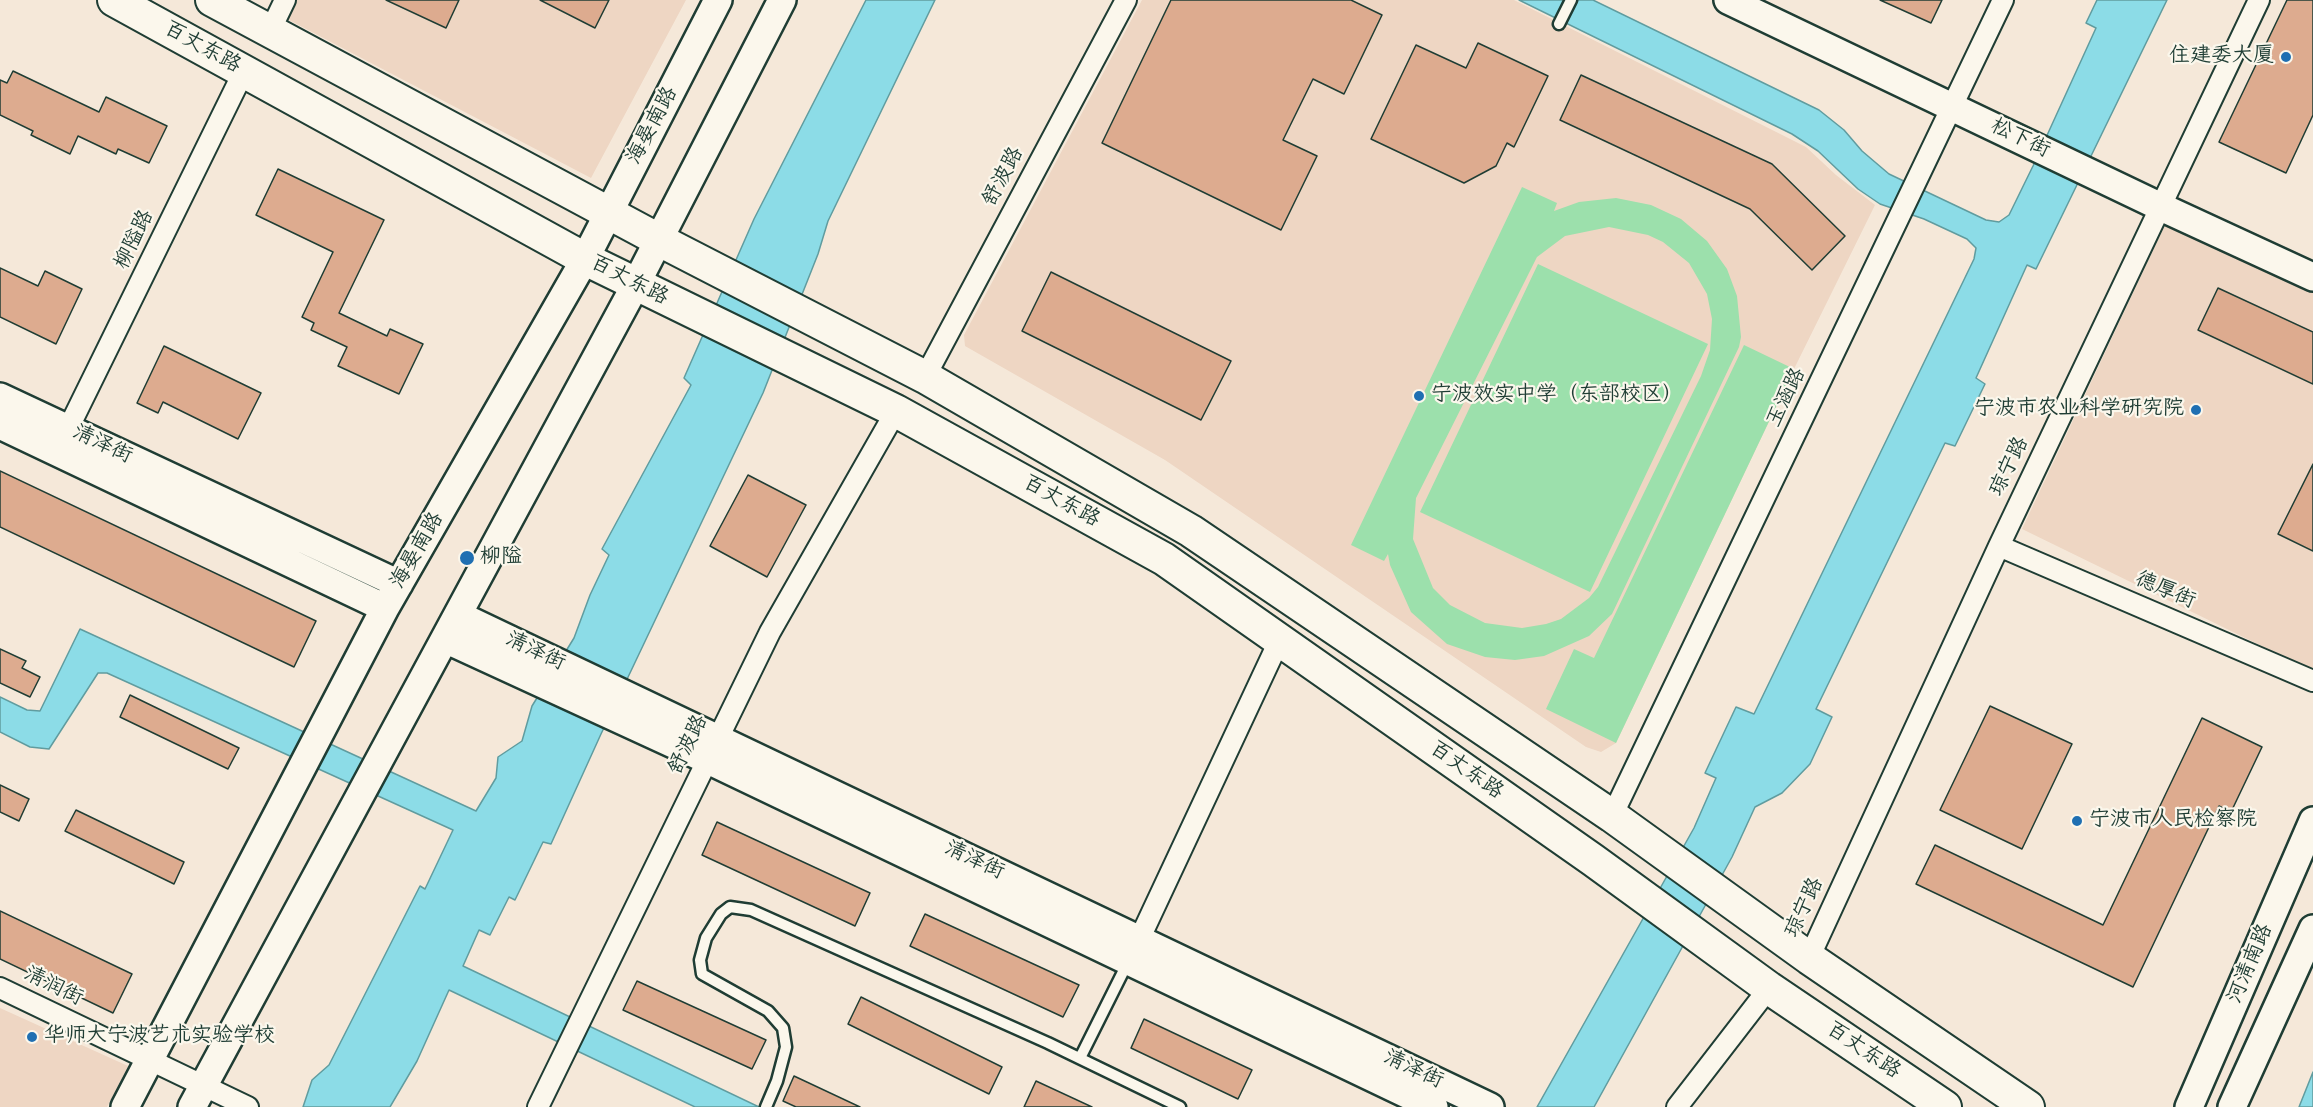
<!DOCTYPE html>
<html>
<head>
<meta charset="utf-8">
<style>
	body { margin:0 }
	canvas { display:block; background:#f5e8d9 }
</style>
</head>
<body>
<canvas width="2313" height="1107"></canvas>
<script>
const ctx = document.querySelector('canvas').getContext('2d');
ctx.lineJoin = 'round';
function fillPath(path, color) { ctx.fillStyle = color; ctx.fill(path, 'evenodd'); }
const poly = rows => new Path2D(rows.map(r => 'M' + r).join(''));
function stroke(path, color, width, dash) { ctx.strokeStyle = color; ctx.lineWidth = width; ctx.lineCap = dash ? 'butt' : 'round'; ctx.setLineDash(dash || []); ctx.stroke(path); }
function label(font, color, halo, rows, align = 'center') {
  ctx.font = font + ' Mynerve,"LXGW WenKai TC",sans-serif'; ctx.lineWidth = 4.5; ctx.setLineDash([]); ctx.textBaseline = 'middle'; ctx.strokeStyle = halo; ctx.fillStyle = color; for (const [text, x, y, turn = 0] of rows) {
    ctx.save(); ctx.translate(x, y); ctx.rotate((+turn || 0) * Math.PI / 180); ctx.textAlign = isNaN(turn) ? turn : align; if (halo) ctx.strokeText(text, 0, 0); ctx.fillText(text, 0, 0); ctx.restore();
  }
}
fillPath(poly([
	[296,0,686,0,591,178,287,19],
	[1142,0,1514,0,1806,147,1836,175,1875,205,1794,369,1616,743,1601,752,1586,747,1165,460,965,346,964,335],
	[2165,225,2313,291,2313,671,2022,529],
	[0,1008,128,1066,107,1107,0,1107]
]), '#eed6c3');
fillPath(poly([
	[1522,187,1557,203,1554,211,1579,202,1616,198,1651,205,1681,219,1707,241,1727,269,1737,296,1741,337,1739,347,1612,614,1589,636,1544,656,1515,660,1485,657,1447,644,1411,612,1390,565,1388,554,1384,561,1351,545],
	[1609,227,1648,235,1663,242,1689,263,1707,294,1712,319,1710,350,1701,376,1598,587,1589,598,1561,619,1546,624,1522,628,1485,623,1450,605,1433,588,1413,539,1416,498,1537,257,1565,236],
	[1538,264,1708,344,1590,592,1420,512],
	[1744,345,1794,369,1616,743,1546,709,1574,649,1594,658]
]), '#9ce0ac');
const water = poly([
	[866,0,935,0,828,221,818,254,763,393,601,734,551,844,543,842,515,900,509,897,490,935,479,930,463,966,759,1107,695,1107,449,990,417,1061,390,1107,303,1107,312,1080,329,1065,420,886,425,889,453,830,107,673,98,673,49,749,30,747,0,732,0,697,27,710,40,711,80,629,476,811,496,778,498,757,522,741,532,706,574,638,590,595,609,555,602,549,691,385,684,378,754,219,866,0],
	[1519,0,1593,0,1819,110,1844,130,1862,151,1889,174,1986,220,1999,222,2009,215,2033,166,2096,28,2086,23,2097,0,2167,0,2036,269,2027,265,1976,378,1985,384,1955,446,1945,443,1816,709,1832,717,1810,764,1782,793,1755,807,1732,857,1594,1107,1537,1107,1694,828,1716,778,1705,773,1736,707,1754,714,1974,259,1976,248,1967,239,1924,219,1880,204,1858,189,1818,151,1792,134,1519,0],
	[2313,1072,2313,1107,2299,1107,2313,1072]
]);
fillPath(water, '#8cdce7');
stroke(water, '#609c9f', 1.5);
const building = poly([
	[386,0,459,0,446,28,386,0],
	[540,0,609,0,595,28,540,0],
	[1171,0,1351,0,1382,15,1344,94,1313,79,1283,140,1317,156,1281,230,1102,143,1171,0],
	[1880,0,1942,0,1931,23,1880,0],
	[2287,0,2313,0,2313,115,2286,173,2219,142,2287,0],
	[1478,43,1548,76,1514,147,1507,143,1496,166,1464,183,1371,139,1416,45,1466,68,1478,43],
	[13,71,99,112,106,97,167,126,149,163,118,149,116,154,78,136,70,154,31,135,33,131,0,115,0,80,7,83,13,71],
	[1581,75,1772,164,1845,236,1812,270,1750,209,1560,120,1581,75],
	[278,169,384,220,339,313,387,336,390,329,423,344,399,394,338,366,347,347,311,330,314,323,302,317,333,252,256,215,278,169],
	[0,268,38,286,45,271,82,289,56,344,0,317,0,268],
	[1051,272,1231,361,1201,420,1022,331,1051,272],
	[2218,288,2313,332,2313,384,2198,330,2218,288],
	[164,346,261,393,238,439,163,402,158,413,137,403,164,346],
	[2313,464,2313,551,2278,534,2313,464],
	[0,471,316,621,294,667,0,527,0,471],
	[748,475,806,505,767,577,710,546,748,475],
	[0,649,26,661,22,668,40,677,30,697,0,683,0,649],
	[130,695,239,748,228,769,120,717,130,695],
	[1990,706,2072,744,2022,849,1940,810,1990,706],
	[2202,718,2262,747,2231,812,2219,806,2133,987,1916,884,1935,845,2103,925,2202,718],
	[0,785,29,799,19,821,0,812,0,785],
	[76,810,184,862,174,884,65,831,76,810],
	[717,822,870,893,855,926,702,855,717,822],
	[0,911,132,974,113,1013,0,959,0,911],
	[925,914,1079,985,1063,1017,910,946,925,914],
	[637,981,766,1040,752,1069,623,1010,637,981],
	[861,997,1002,1067,989,1094,848,1024,861,997],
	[1144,1019,1252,1070,1238,1099,1131,1048,1144,1019],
	[794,1076,860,1107,796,1107,783,1101,794,1076],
	[1036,1081,1092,1107,1024,1107,1036,1081]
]);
fillPath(building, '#ddab8f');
stroke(building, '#1f3d34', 1.5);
const lane = poly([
	[1559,24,1571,0],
	[1080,1058,1128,962],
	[766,1107,777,1081,786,1047,783,1028,768,1011,702,974,700,960,706,938,721,914,730,907,751,910,1048,1043,1180,1107]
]);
const street = poly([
	[270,31,285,0],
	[925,377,1126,0],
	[68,429,244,71],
	[1999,546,2313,681],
	[1612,816,2003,0],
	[1139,940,1279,641],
	[1809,958,1999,546,2259,0],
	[0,988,248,1107],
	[538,1107,770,632,896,411],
	[1677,1107,1769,988]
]);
const secondary = poly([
	[1728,0,2161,207,2313,277],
	[0,397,399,584],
	[0,425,385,608],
	[458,615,1490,1107],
	[445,639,708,760,1434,1107],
	[125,1107,385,608,585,259,718,0],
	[192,1107,635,286,782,0],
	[2189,1107,2313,821],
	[2232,1107,2313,929]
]);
const primary = poly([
	[114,0,585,259,896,411,1164,559,1593,860,1769,988,1945,1107],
	[212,0,659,240,925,377,1191,531,1612,816,1809,958,2028,1107]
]);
stroke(lane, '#1f3d34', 15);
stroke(street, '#1f3d34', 24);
stroke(secondary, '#1f3d34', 32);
stroke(primary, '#1f3d34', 36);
stroke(lane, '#fbf7ec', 10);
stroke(street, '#fbf7ec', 20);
stroke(secondary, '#fbf7ec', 27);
stroke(primary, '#fbf7ec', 32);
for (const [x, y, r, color] of [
	[2286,57,6,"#1f6fb2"],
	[1419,396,6,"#1f6fb2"],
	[2196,410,6,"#1f6fb2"],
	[467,558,8,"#1f6fb2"],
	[2077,821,6,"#1f6fb2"],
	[32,1037,6,"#1f6fb2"]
]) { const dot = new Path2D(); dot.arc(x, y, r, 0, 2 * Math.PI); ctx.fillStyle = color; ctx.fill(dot); stroke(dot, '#fbf7ec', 2); }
label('21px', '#1f3d34', '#fbf7ec', [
	["百丈东路",202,48,29],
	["海晏南路",653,126,-62],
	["松下街",2020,139,26],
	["舒波路",1004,177,-62],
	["柳隘路",135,240,-64],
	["百丈东路",629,281,27],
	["玉涵路",1787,398,-64],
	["清泽街",102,445,25],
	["琼宁路",2010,467,-64],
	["百丈东路",1061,502,29],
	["海晏南路",418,551,-60],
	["德厚街",2165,591,23],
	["清泽街",535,652,25],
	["舒波路",689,745,-64],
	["百丈东路",1466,771,35],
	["清泽街",974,861,25],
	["琼宁路",1805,908,-65],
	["河清南路",2251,964,-67],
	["清润街",53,987,26],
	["百丈东路",1863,1051,34],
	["清泽街",1413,1070,25]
]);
label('21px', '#1f3d34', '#fbf7ec', [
	["住建委大厦",2274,57,"right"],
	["宁波效实中学（东部校区）",1431,396],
	["宁波市农业科学研究院",2184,410,"right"],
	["柳隘",480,558],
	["宁波市人民检察院",2089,821],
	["华师大宁波艺术实验学校",44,1037]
], 'left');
</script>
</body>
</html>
